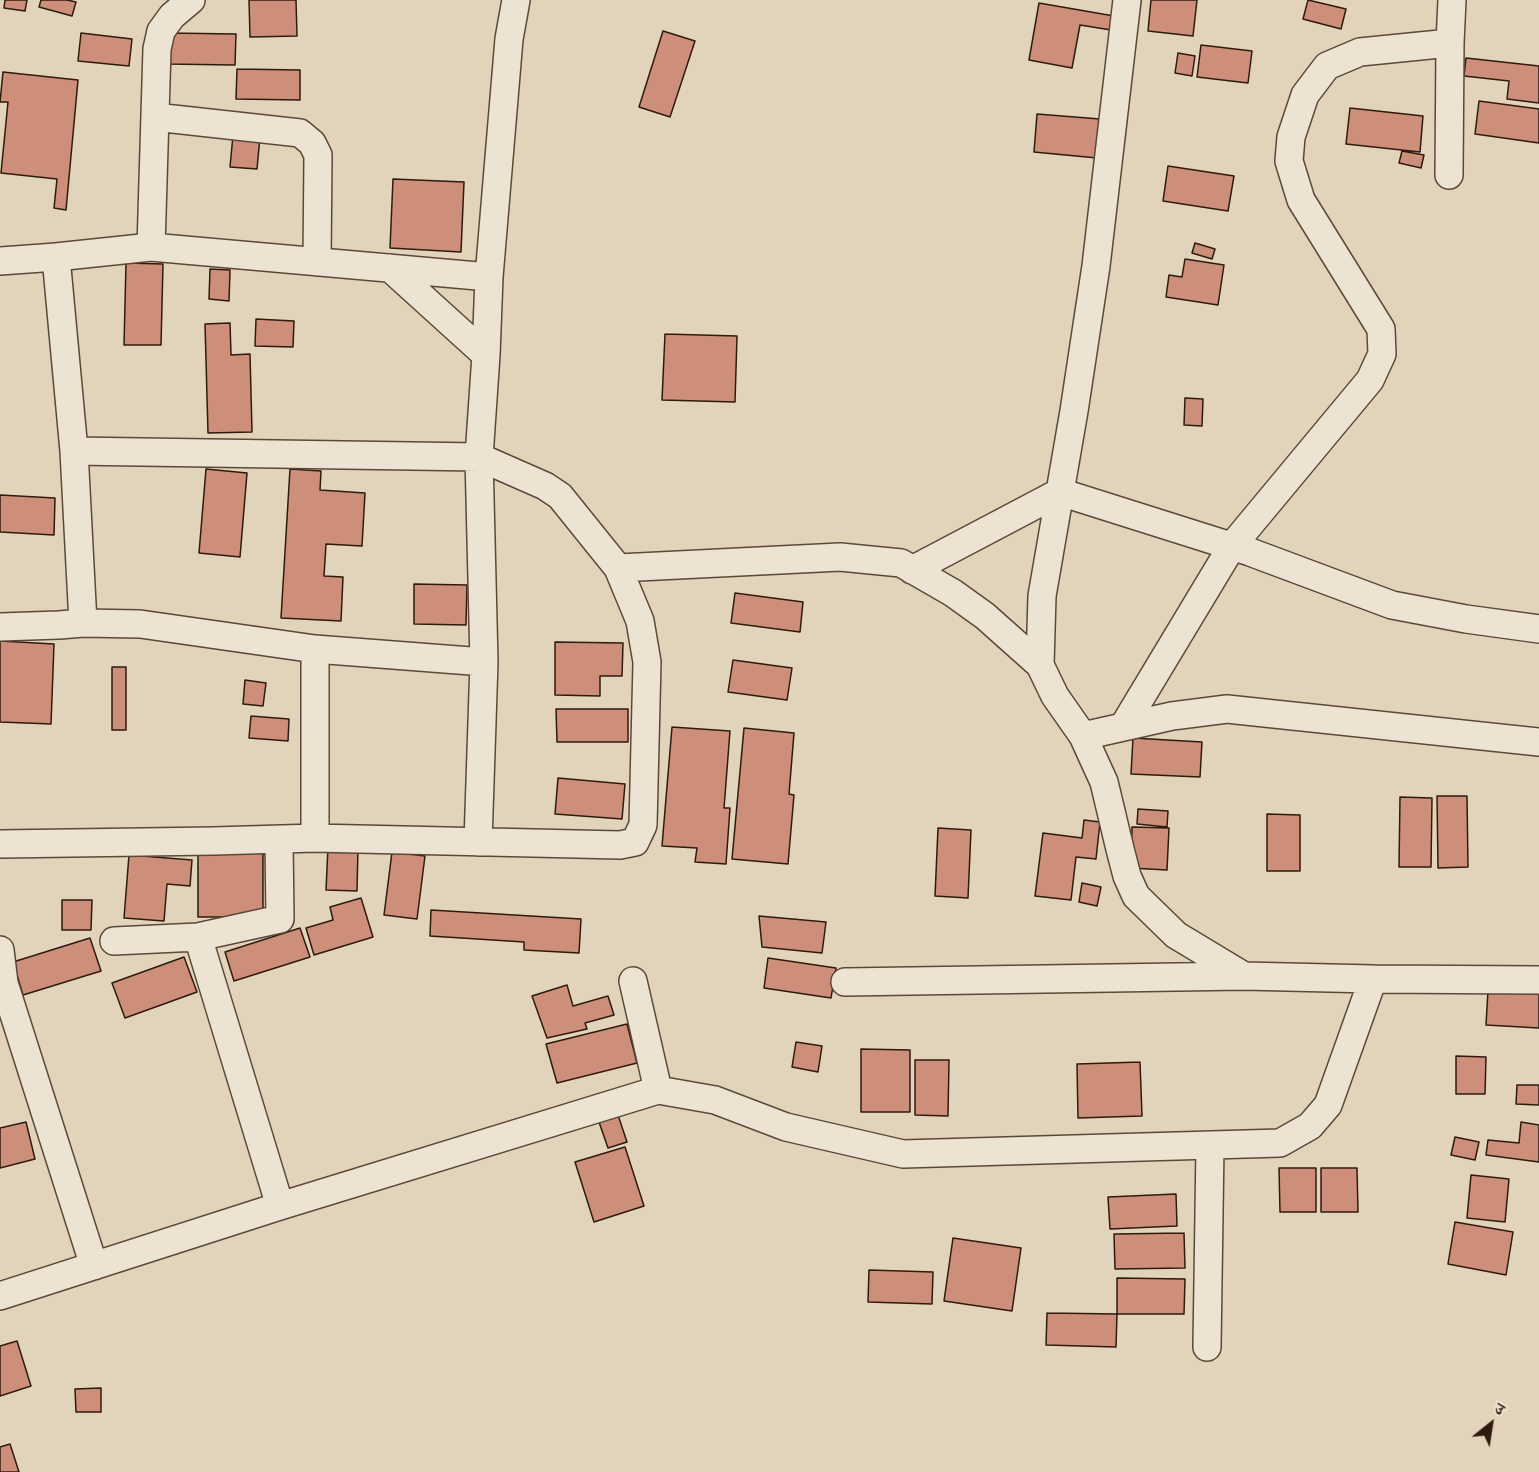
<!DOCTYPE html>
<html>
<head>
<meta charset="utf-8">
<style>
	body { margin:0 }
	#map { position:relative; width:1539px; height:1472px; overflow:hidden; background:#e2d4ba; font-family:"Libre Caslon Text","Noto Serif Devanagari",serif }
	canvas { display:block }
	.north { position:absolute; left:1461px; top:1394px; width:60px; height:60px; -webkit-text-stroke:4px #ece3d2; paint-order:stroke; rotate:30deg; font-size:16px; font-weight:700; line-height:24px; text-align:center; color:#2f1a0e }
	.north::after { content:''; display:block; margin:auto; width:21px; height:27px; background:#2f1a0e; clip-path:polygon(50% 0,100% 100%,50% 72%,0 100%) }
</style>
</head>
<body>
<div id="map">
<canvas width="1539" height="1472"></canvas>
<div class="north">उ</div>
</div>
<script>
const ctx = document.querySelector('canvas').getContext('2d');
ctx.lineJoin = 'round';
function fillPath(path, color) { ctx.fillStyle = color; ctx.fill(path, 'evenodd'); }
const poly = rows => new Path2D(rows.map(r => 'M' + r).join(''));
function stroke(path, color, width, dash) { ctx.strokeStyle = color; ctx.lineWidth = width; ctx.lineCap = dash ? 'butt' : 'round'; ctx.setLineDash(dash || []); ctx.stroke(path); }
const building = poly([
	[5,0,27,0,25,11,4,8,5,0],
	[41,0,67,0,76,2,72,16,39,7,41,0],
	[249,0,296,0,297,36,250,37,249,0],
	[1151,0,1197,0,1193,36,1148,31,1151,0],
	[1308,0,1346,9,1341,29,1303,19,1308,0],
	[1039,3,1114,16,1111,30,1080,25,1072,68,1029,60,1039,3],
	[663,31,695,41,670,117,639,107,663,31],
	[81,33,132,39,129,66,78,61,81,33],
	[167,33,236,34,235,65,166,64,167,33],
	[1201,45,1252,51,1248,83,1197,77,1201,45],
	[1178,53,1195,56,1192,76,1175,73,1178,53],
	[1466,58,1539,66,1539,103,1507,99,1509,81,1464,76,1466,58],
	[237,69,300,70,300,100,236,99,237,69],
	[3,72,78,80,66,210,54,208,57,179,1,173,8,102,0,102,3,72],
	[1479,101,1539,109,1539,143,1475,134,1479,101],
	[1350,108,1423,116,1420,152,1346,144,1350,108],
	[1037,114,1100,119,1097,158,1034,152,1037,114],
	[233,135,260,137,257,169,230,167,233,135],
	[1402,151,1424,155,1421,168,1399,163,1402,151],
	[1168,166,1234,176,1228,211,1163,201,1168,166],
	[393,179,464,182,461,252,390,248,393,179],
	[1195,243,1215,249,1212,259,1192,253,1195,243],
	[1185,259,1224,265,1218,305,1166,297,1169,275,1182,277,1185,259],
	[126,263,163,264,161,345,124,345,126,263],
	[210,269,230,270,229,301,209,299,210,269],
	[256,319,294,321,293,347,255,346,256,319],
	[230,323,231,355,250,354,252,432,208,433,205,324,230,323],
	[665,334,737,336,735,402,662,400,665,334],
	[1185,398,1203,399,1202,426,1184,425,1185,398],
	[206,469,247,473,240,557,199,553,206,469],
	[290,469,321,471,320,490,365,493,362,546,326,544,324,576,343,577,341,621,281,618,290,469],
	[0,495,55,498,54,535,0,532,0,495],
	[414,584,467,585,466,625,414,624,414,584],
	[735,593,803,602,800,632,731,623,735,593],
	[0,641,54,644,51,724,0,722,0,641],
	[555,642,623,643,622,676,600,676,600,696,555,695,555,642],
	[733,660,792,668,787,700,728,692,733,660],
	[112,667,126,667,126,730,112,730,112,667],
	[245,680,266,683,263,706,243,704,245,680],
	[556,709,628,709,628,742,557,742,556,709],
	[251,716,289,719,288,741,249,738,251,716],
	[672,727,730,731,724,808,730,808,726,864,695,862,697,848,662,846,672,727],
	[744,728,794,733,789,794,794,795,788,864,732,859,744,728],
	[1133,738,1202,742,1200,777,1131,774,1133,738],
	[558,778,625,784,622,819,555,814,558,778],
	[1437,796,1467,796,1468,867,1438,868,1437,796],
	[1400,797,1432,798,1431,867,1399,867,1400,797],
	[1138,809,1168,811,1167,827,1137,824,1138,809],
	[1267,814,1300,815,1300,871,1267,871,1267,814],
	[1084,820,1100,822,1096,859,1076,857,1071,900,1035,896,1043,833,1082,838,1084,820],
	[1132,827,1169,828,1167,870,1131,868,1132,827],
	[938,828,971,830,968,898,935,896,938,828],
	[328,847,358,848,357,891,326,890,328,847],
	[198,849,263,849,263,917,198,917,198,849],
	[392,852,425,856,417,919,384,915,392,852],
	[129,855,192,860,190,886,167,884,164,921,124,918,129,855],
	[1082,883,1101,887,1097,906,1079,902,1082,883],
	[361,898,373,937,314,955,306,928,333,920,330,907,361,898],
	[62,900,92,900,91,930,62,930,62,900],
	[431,910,581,919,579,953,524,950,524,942,430,936,431,910],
	[759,916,826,922,822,953,762,947,759,916],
	[300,928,310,957,234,981,225,952,300,928],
	[90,938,101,971,23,995,13,962,90,938],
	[184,957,197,992,125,1018,112,983,184,957],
	[768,958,836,968,831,998,764,988,768,958],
	[567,985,573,1006,608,996,614,1015,585,1023,587,1029,547,1038,532,996,567,985],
	[1488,990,1539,993,1539,1028,1486,1025,1488,990],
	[627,1024,637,1063,557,1083,546,1044,627,1024],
	[796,1042,822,1046,818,1072,792,1067,796,1042],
	[861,1049,910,1050,910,1112,861,1112,861,1049],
	[1456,1056,1486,1057,1485,1094,1456,1094,1456,1056],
	[915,1060,949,1060,948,1116,915,1115,915,1060],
	[1140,1062,1142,1116,1078,1118,1077,1064,1140,1062],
	[1517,1085,1539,1085,1539,1105,1516,1104,1517,1085],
	[618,1115,627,1142,608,1148,599,1122,618,1115],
	[26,1122,35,1159,0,1168,0,1128,26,1122],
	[1521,1122,1539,1125,1539,1162,1486,1155,1488,1140,1519,1143,1521,1122],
	[1455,1137,1479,1142,1475,1160,1451,1155,1455,1137],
	[625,1147,644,1206,594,1222,575,1162,625,1147],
	[1279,1168,1316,1168,1316,1212,1280,1212,1279,1168],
	[1321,1168,1357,1168,1358,1212,1321,1212,1321,1168],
	[1471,1175,1509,1179,1505,1222,1467,1218,1471,1175],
	[1176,1194,1177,1226,1110,1229,1108,1197,1176,1194],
	[1455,1222,1513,1232,1506,1275,1448,1264,1455,1222],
	[1184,1233,1185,1268,1115,1269,1114,1234,1184,1233],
	[953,1238,1021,1248,1012,1311,944,1301,953,1238],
	[869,1270,933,1272,932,1304,868,1302,869,1270],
	[1117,1278,1185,1279,1184,1314,1117,1314,1117,1278],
	[1047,1313,1117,1314,1116,1347,1046,1345,1047,1313],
	[17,1341,31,1386,0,1396,0,1346,17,1341],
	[101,1388,101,1412,76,1412,75,1389,101,1388],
	[10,1444,19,1472,0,1472,0,1447,10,1444]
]);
fillPath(building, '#ce8f7a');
stroke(building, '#2f1a0e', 1.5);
const street = poly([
	[1127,0,1096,266,1074,411,1042,596,1040,665,1055,696,1083,736,1104,782,1120,849,1127,876,1136,896,1176,935,1244,976,1373,979],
	[155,117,300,133,312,143,318,155,317,262],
	[1449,175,1450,43,1452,0],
	[151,247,157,49,161,31,172,16,191,0],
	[56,257,151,247,489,277,486,355,479,457,484,662,478,842],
	[0,261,56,257,74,451,479,457,545,486,560,496,618,568,640,621,647,662,643,825,635,842,620,845,315,838,214,841,0,844],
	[390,268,486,355],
	[489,277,509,39,516,0],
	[74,451,83,623],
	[618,568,840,557,901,563,953,593,985,616,1040,665],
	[912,570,1060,492,1250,552,1392,605,1466,619,1539,629],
	[0,627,59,625,83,623,140,624,315,649],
	[1123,727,1232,546,1370,380,1382,354,1381,329,1301,200,1289,161,1291,137,1305,95,1327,66,1360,52,1450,43],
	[1083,736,1172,716,1227,709,1539,742],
	[315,838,315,649,484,662],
	[279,840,280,919,198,937,280,1206],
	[114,941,198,937],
	[0,950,4,983,94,1266],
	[633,981,658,1090],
	[845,982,1244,976],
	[0,1296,280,1206,658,1090,715,1100,786,1127,903,1154,1280,1143,1310,1126,1328,1105,1373,979,1539,980],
	[1207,1347,1210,1146]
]);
stroke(street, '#5c4839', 30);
stroke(street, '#ece3d2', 27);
</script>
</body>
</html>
